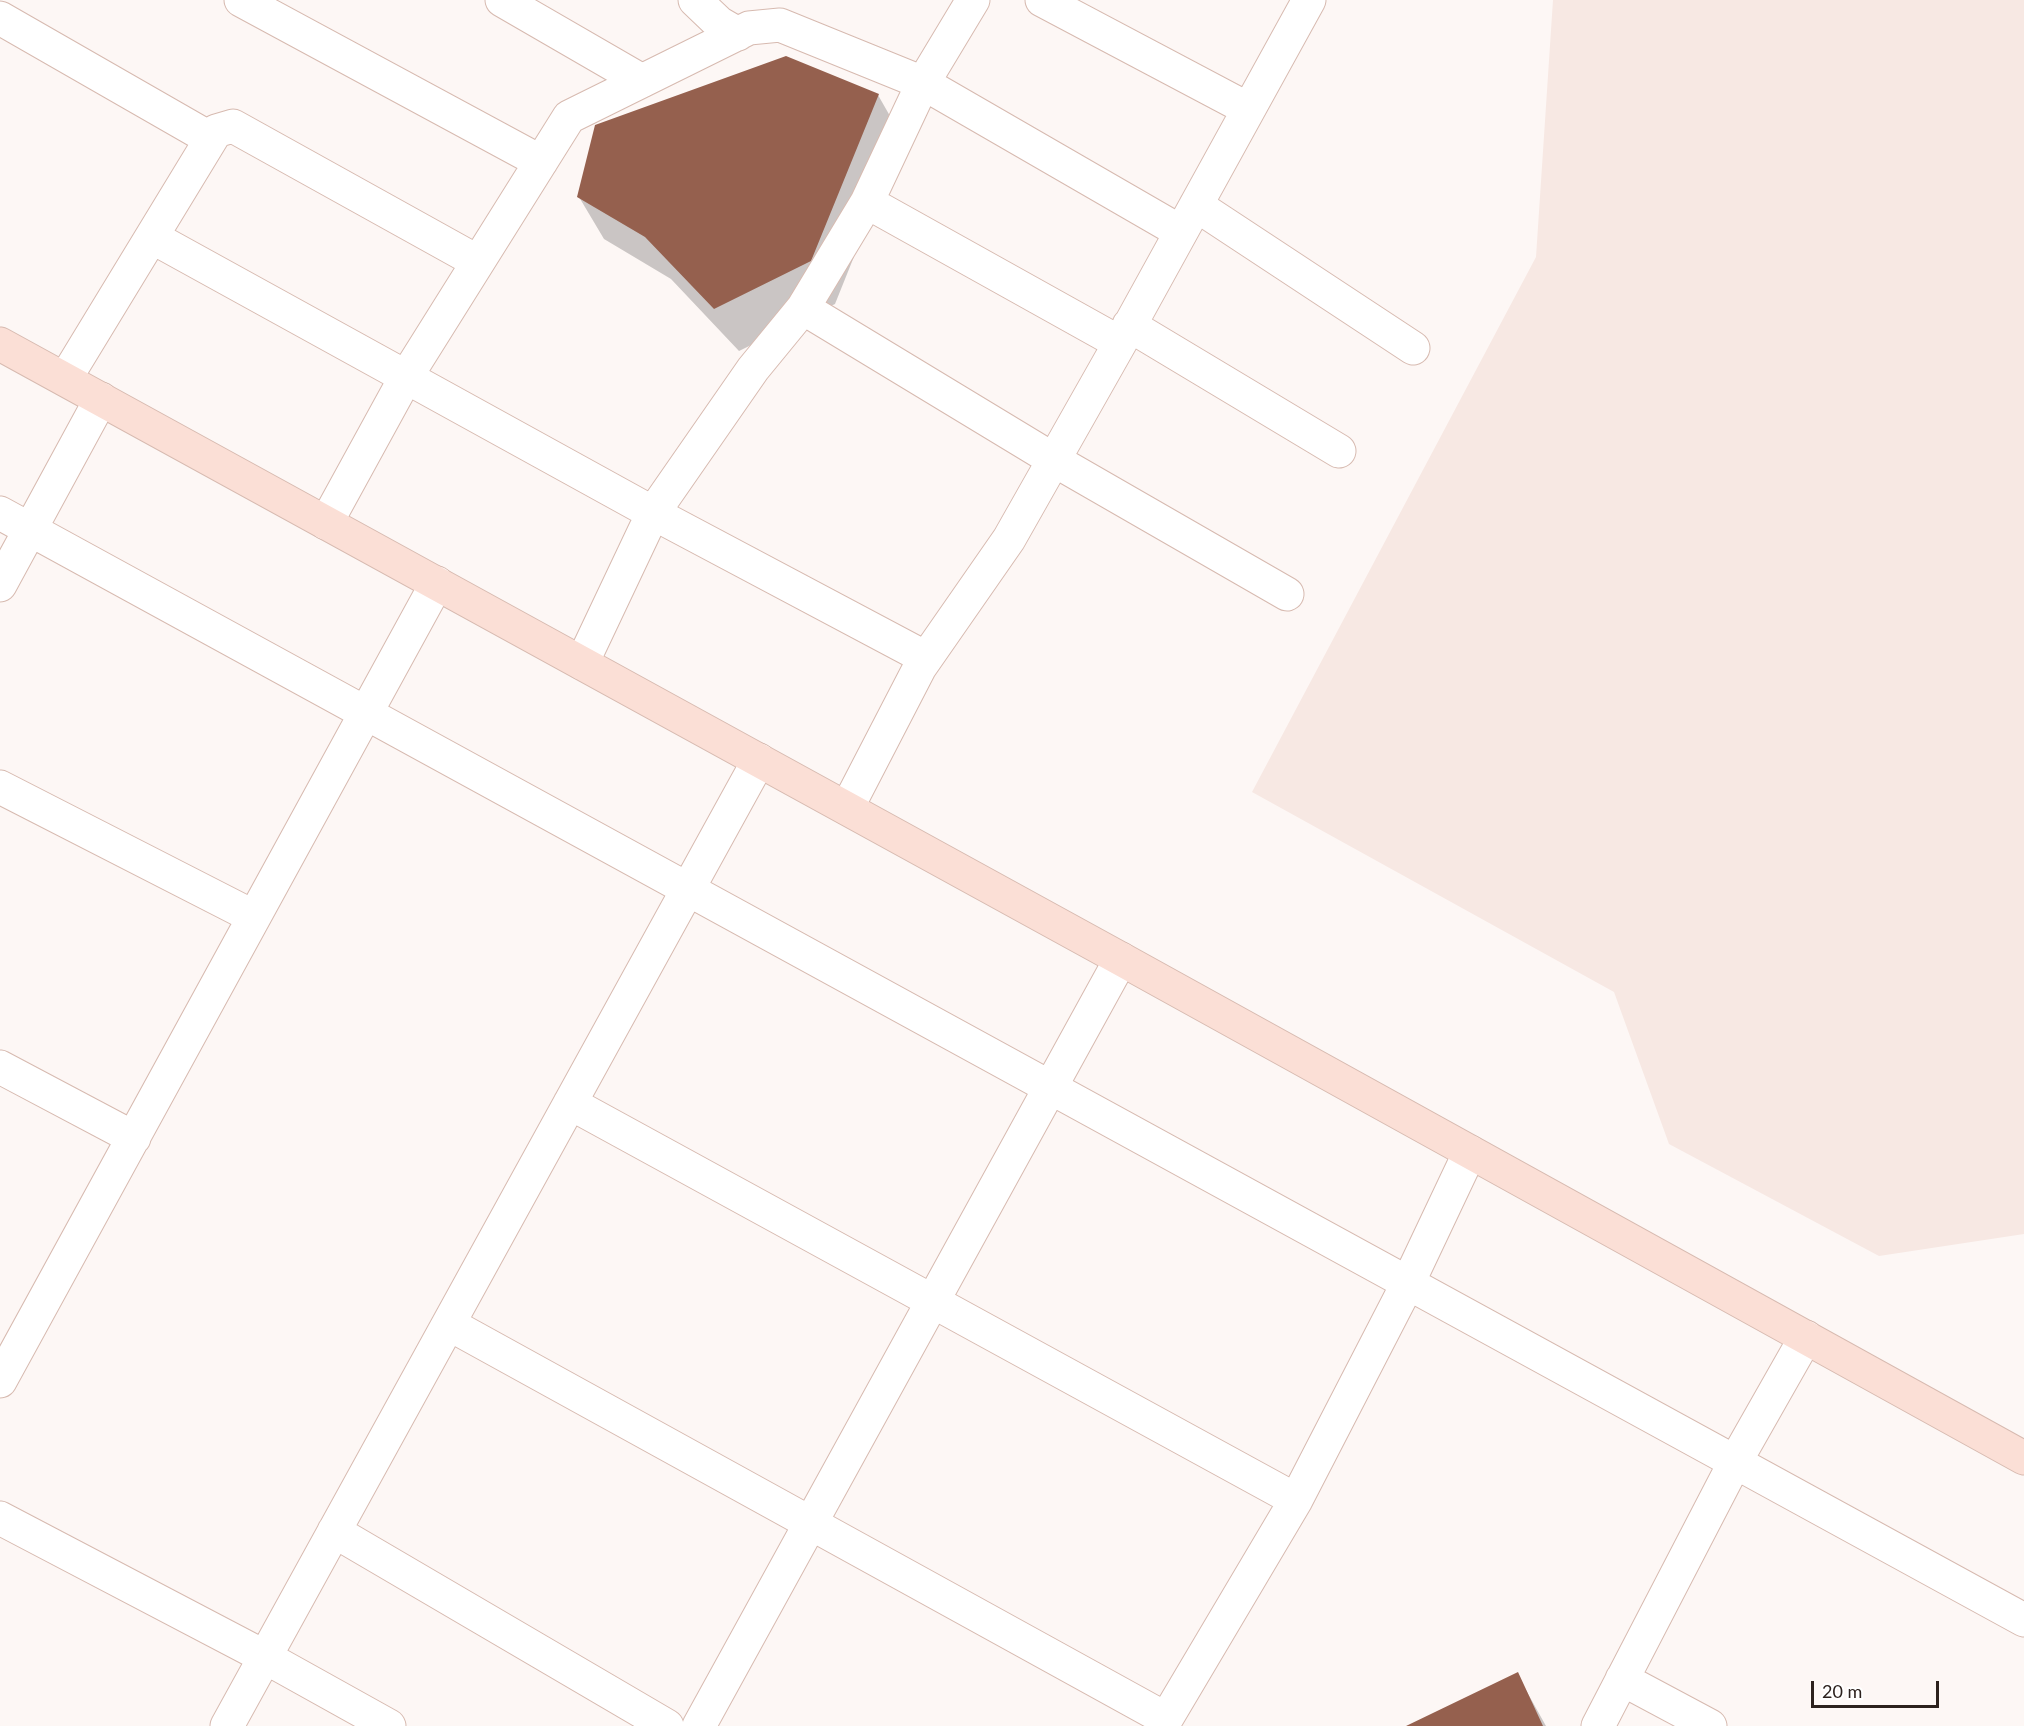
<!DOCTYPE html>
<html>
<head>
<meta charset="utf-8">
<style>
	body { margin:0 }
	#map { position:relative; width:2024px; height:1726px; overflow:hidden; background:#fdf7f5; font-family:Lato,sans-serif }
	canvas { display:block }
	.scale { position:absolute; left:1811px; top:1681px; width:128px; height:27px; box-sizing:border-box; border:3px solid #2c211d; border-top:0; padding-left:8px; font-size:18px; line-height:21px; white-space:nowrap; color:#2c211d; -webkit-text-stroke:4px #fff; paint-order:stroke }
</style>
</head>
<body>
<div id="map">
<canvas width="2024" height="1726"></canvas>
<div class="scale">20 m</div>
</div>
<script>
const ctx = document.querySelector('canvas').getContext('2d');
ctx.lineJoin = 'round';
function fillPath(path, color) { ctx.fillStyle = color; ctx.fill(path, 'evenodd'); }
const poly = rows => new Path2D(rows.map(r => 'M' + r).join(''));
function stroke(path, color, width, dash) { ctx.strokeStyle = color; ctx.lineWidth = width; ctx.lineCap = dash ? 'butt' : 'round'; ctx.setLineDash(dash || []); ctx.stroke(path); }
fillPath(poly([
	[1553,0,2024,0,2024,1234,1879,1256,1669,1144,1614,992,1252,792,1536,257]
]), '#f7e8e3');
fillPath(poly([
	[878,95,902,137,835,304,739,351,671,279,604,239,579,197],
	[1517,1674,1546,1726,1409,1726]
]), '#0003');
fillPath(poly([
	[786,56,879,94,811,261,714,309,645,237,577,197,595,125],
	[1518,1672,1543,1726,1406,1726]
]), '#95604e');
const street = poly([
	[241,0,541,162],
	[502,0,642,81],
	[695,0,719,23,738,34],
	[1042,0,1248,109],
	[0,18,211,139],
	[867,202,1120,343],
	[1196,205,1413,348],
	[152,237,653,513,926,658],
	[803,308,1054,460,1287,594],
	[1129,325,1339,451],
	[65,379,216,131,233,126,478,262],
	[0,513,2024,1620],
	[326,523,406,377,569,117,749,28,780,25,923,83,1181,232],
	[0,585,101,399],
	[582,663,653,513,753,369,803,308,867,202,923,83,973,0],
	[0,787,254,917],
	[847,808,920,667,1009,539,1120,343,1309,0],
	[0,1067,134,1138],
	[570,1103,1296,1500],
	[449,1324,1166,1719],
	[0,1381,437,583],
	[0,1518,265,1657,389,1726],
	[334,1531,667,1726],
	[1622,1679,1710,1726],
	[227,1726,759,760],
	[699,1726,1121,959],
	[1162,1726,1296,1500,1408,1283,1470,1152],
	[1598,1726,1735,1462,1806,1337]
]);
const secondary = poly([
	[0,344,1121,959,2024,1458]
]);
stroke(street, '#d7bab0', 35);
stroke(secondary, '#d7bab0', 35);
stroke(street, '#fff', 33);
stroke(secondary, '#fbdfd6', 33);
</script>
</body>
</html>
